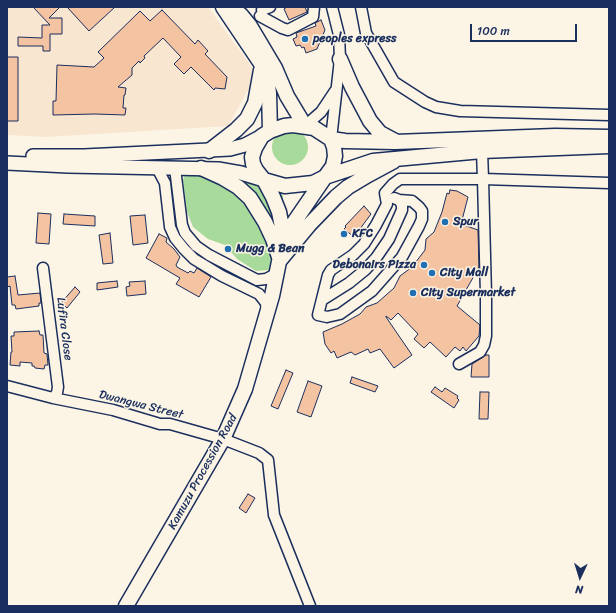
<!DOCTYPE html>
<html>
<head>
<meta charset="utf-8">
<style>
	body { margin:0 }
	#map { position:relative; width:616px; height:613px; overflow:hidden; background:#fcf5e5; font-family:Sriracha,sans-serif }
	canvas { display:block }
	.frame { position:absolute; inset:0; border:8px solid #1b2f5e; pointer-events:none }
	.north { position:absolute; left:560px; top:557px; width:40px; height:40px; -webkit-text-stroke:3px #fcf5e5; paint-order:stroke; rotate:184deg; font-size:11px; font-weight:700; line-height:16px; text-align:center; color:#1b2f5e }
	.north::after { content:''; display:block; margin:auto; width:14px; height:18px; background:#1b2f5e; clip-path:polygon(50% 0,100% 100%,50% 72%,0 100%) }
	.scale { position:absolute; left:470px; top:24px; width:107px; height:18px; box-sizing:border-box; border:2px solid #1b2f5e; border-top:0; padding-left:5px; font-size:12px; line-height:14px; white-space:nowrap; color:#1b2f5e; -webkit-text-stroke:3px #fcf5e5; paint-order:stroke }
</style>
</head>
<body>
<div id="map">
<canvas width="616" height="613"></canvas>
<div class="frame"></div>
<div class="north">N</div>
<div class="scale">100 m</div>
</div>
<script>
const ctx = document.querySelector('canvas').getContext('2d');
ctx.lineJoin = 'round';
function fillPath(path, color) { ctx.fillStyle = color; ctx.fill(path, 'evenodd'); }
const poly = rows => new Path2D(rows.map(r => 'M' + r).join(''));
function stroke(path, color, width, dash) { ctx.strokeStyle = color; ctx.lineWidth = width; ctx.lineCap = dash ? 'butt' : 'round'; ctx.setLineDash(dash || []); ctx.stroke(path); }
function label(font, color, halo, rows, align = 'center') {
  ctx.font = font + ' Sriracha,sans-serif'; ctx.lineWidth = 3; ctx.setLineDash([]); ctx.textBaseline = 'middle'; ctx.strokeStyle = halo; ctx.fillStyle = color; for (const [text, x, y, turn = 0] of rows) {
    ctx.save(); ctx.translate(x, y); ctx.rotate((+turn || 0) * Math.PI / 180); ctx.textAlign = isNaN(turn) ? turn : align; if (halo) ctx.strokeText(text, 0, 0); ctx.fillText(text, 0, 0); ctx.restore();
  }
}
fillPath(poly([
	[7,7,208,7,257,74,228,126,47,137,7,135]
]), '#f9e6d1');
fillPath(poly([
	'272 147a18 18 0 1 1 36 0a18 18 0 1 1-36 0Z',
	[213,163,255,166,272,176,283,196,281,228,269,270,256,271,237,259,225,245,208,239,193,227,187,212,183,180,189,165]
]), '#a8da9b');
const building = poly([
	[33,7,60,7,49,18,62,18,62,34,50,34,50,51,43,51,43,46,18,46,18,37,42,38,42,25,50,25,33,7],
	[67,7,115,7,89,31,67,7],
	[287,7,305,7,307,12,289,20,284,9,287,7],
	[162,10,195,44,198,40,208,51,205,54,227,77,225,89,215,88,214,90,191,67,184,74,174,64,181,57,163,38,144,56,145,58,140,63,139,61,132,68,132,75,118,87,126,88,125,95,124,95,123,108,126,108,125,115,95,114,53,115,53,101,56,101,57,65,94,67,104,58,98,52,140,11,150,21,162,10],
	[321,20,325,30,317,49,306,53,304,47,302,48,300,45,296,46,293,39,297,37,296,33,316,26,315,23,321,20],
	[7,57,18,57,18,121,7,121,7,57],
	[450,190,457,191,468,197,461,224,478,230,479,267,457,306,480,325,479,336,466,351,463,347,460,351,455,347,446,357,430,342,424,348,414,339,418,334,398,313,391,320,386,316,386,317,412,355,394,368,380,349,370,353,368,349,355,355,351,352,337,358,334,351,331,353,325,344,323,332,342,324,360,314,366,307,377,303,394,288,400,276,412,267,425,250,426,239,434,232,442,212,447,193,449,194,450,190],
	[364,206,371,214,354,237,344,229,346,227,345,226,364,206],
	[38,213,51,214,49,244,36,243,38,213],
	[64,214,95,216,95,226,63,224,64,214],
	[145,215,148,243,133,245,130,216,145,215],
	[110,233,113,263,103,264,99,235,110,233],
	[159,234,167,238,166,242,174,249,180,257,176,265,177,267,188,273,190,271,194,273,197,268,211,277,199,297,176,284,180,278,146,258,159,234],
	[15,276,18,295,40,293,41,303,39,303,39,306,16,309,15,305,12,305,10,286,7,287,7,277,15,276],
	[117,281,118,287,97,290,97,283,117,281],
	[145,281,146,294,127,296,126,287,130,286,129,282,145,281],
	[75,287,80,292,67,308,61,303,75,287],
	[39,331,40,335,43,335,44,353,47,354,48,365,45,365,44,369,35,368,34,366,32,366,32,363,20,362,20,366,10,365,11,352,12,352,11,336,14,336,14,332,39,331],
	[486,355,489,355,489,377,471,377,472,364,486,355],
	[286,370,293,373,278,409,271,406,286,370],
	[352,377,378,386,375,392,350,383,352,377],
	[308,381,322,386,311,417,297,412,308,381],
	[435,387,442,392,445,388,458,396,457,398,459,400,454,408,431,392,435,387],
	[480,392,489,392,488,419,479,419,480,392],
	[248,494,255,498,246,513,239,508,248,494]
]);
fillPath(building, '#f3c3a2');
stroke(building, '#1b2f5e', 1);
const minor = poly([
	[361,7,366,33,394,82,425,102,436,107,460,111,609,115],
	[262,10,270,7],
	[260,16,282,28,288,30,313,17,314,7],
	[305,126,321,112,335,91],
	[331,139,340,59,339,35,332,7],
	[157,168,165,183,170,227,175,238,184,249,194,259,222,276,259,294,266,303,267,312],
	[175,168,182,225,185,233,196,246,209,255,257,280,266,279,272,276,278,271],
	[399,200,412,201,419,207,422,211,422,219,419,226,402,257,372,291,347,309,340,314,327,317,318,315,328,275,331,270,353,255,364,244,376,225,387,204,385,193,393,184,400,179,483,179,482,151],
	[322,300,349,283,365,270,376,258,389,239,402,210,402,205,399,200,394,198],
	[459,364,480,352,484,345,486,336,486,295,483,179,609,183],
	[7,386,53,398,57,393,58,387,43,268],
	[53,398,113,410,160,424,170,424,223,439,259,453,268,460,274,515,310,606]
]);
const major = poly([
	[33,156,84,156,230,149,245,145,262,136],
	[7,163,68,166,218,169,241,173,264,180]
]);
const highway = poly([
	[223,7,262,65,267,77,269,93,270,131],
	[231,7,241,15,250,26,275,68,287,96,305,126],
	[340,59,352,87,370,121,380,133,395,141],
	[293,125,314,128,331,139,334,147,335,156,333,166,325,177,313,183,285,186,264,180,256,170,253,164,252,157,255,148,262,136,270,131,284,126,293,125],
	[331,139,345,141,395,142,555,136,609,137],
	[209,151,236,130,247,119,255,103,261,70],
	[201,168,223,178,238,187,250,198,265,222,273,239,280,260,309,225,336,197,348,187,368,175,394,161],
	[284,237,325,177,373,161,482,151,609,146],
	[126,606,223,439,245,389,272,296,284,237,279,212,273,197,264,180]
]);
stroke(minor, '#1b2f5e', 13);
stroke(major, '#1b2f5e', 16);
stroke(highway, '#1b2f5e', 17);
stroke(minor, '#fcf5e5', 10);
stroke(major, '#fcf5e5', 13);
stroke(highway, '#fcf5e5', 14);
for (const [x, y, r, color] of [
	[305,39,4,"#1f6fb2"],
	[445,222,4,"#1f6fb2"],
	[344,234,4,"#1f6fb2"],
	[228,249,4,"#1f6fb2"],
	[424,265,4,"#1f6fb2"],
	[432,273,4,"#1f6fb2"],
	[413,293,4,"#1f6fb2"]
]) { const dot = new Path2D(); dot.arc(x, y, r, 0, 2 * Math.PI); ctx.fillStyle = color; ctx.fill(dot); stroke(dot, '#fcf5e5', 1.5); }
label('bold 12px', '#1b2f5e', '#fcf5e5', [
	["peoples express",313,39],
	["Spur",453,222],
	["KFC",352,234],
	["Mugg & Bean",236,249],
	["Debonairs Pizza",416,265,"right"],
	["City Mall",440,273],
	["City Supermarket",421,293]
], 'left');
label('12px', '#1b2f5e', '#fcf5e5', [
	["Lufira Close",64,329,83],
	["Dwangwa Street",141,405,14],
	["Kamuzu Procession Road",203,472,-61]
]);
</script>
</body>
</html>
